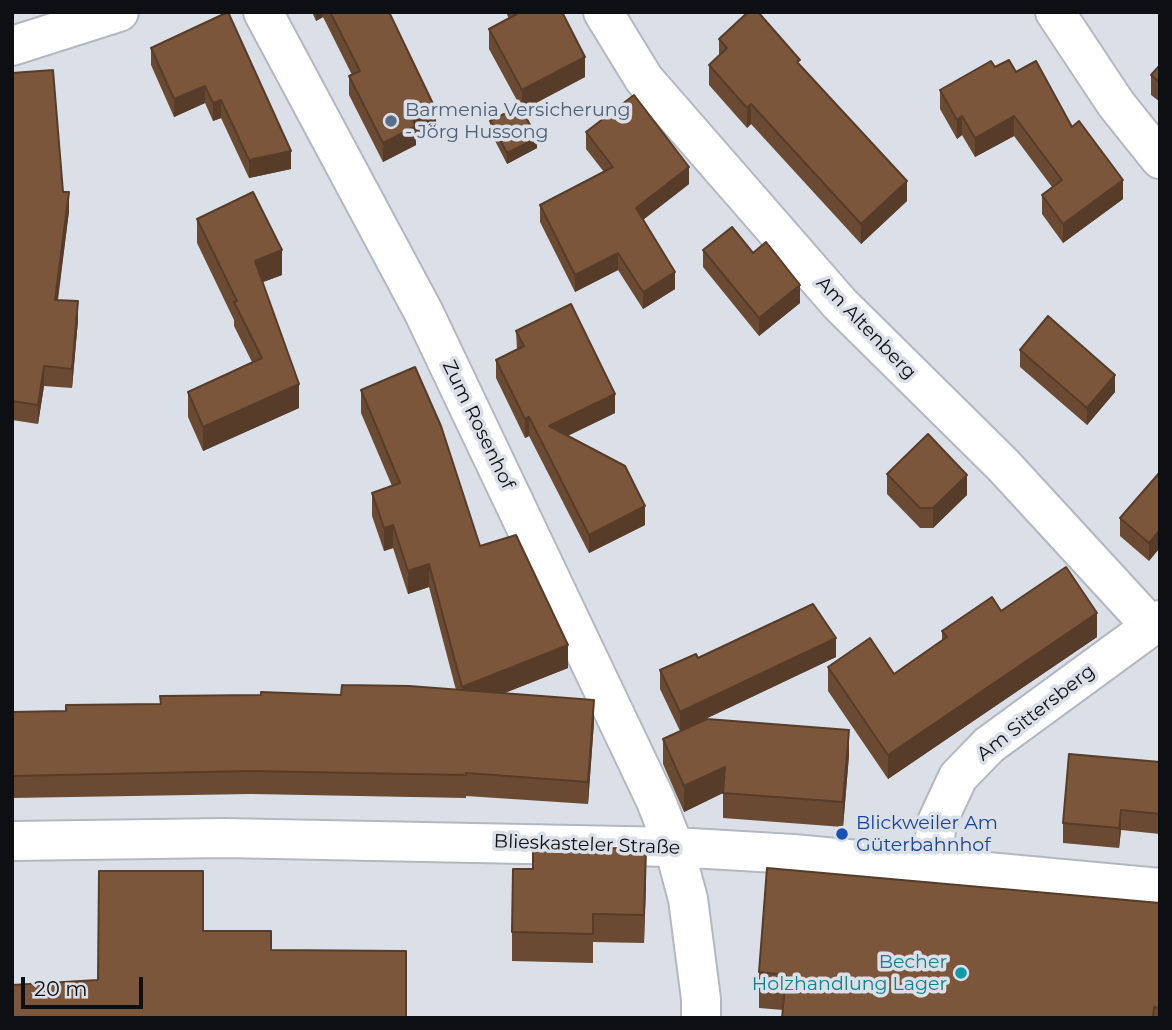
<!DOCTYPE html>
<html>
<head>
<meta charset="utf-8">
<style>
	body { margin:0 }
	#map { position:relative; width:1172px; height:1030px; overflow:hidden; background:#dbe0e8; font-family:Montserrat,sans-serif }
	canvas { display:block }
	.frame { position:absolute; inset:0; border:14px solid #0d0f12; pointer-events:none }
	.scale { position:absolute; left:21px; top:977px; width:122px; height:32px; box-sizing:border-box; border:4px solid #0d0f12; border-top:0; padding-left:9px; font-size:21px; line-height:24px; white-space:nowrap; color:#0d0f12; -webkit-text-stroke:5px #dbe0e8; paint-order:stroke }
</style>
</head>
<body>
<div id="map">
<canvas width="1172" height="1030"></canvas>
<div class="frame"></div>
<div class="scale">20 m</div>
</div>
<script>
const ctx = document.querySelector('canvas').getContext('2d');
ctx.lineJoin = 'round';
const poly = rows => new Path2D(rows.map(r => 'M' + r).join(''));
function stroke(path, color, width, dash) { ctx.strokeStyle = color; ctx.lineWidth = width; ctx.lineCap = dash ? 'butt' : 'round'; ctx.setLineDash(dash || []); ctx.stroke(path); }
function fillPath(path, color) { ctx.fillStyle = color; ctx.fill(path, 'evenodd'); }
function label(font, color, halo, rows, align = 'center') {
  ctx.font = font + ' Montserrat,sans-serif'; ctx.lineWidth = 7; ctx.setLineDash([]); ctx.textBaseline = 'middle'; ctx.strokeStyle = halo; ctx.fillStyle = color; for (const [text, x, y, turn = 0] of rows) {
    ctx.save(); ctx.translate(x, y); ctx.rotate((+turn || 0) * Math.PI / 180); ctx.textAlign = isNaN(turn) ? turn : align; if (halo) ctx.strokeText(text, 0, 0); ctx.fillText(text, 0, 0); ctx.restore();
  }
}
const minor = poly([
	[263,12,424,313,656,801,674,847,688,899,701,999,701,1018],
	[603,12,644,79,840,304,1003,465,1151,626],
	[1055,12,1116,104,1160,159],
	[12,46,119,12],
	[12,841,224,838,674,847,793,854,1160,888],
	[931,868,937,822,958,777,989,745,1160,620]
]);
stroke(minor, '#b3b8c0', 42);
stroke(minor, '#fff', 38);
fillPath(poly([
	[228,12,291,169,249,178,221,118,213,121,205,103,174,117,151,65,151,48],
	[312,12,389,12,436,129,416,139,416,145,383,162,349,95,349,76,352,75,323,17,316,21],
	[506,12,562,12,585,77,523,110,537,148,507,164,490,131,490,121,520,106,489,49,489,29,509,19],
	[719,39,800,66,907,201,861,244,751,124,747,128,709,85,709,65,719,56],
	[1160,65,1160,102,1151,95,1151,75],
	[995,67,1016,72,1072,127,1123,199,1063,243,1042,214,1042,195,1052,187,1014,136,975,157,962,135,957,139,940,109,940,90],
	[12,73,63,192,69,211,58,300,78,320,72,388,44,386,38,424,12,420],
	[586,132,689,184,643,220,675,289,643,309,618,270,575,292,540,222,540,205,604,172,586,149],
	[197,219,282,275,263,282,299,408,203,451,188,417,188,392,252,362,234,326,234,320,197,243],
	[703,250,753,253,800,303,759,336,703,267],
	[516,331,615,413,567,436,645,525,589,553,529,436,525,438,496,378,496,360,517,350],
	[1020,350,1115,392,1087,425,1020,367],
	[361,390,480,546,568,668,504,693,594,722,588,804,466,796,466,798,251,794,12,798,12,712,66,711,160,704,160,696,341,695,456,690,429,587,408,594,393,548,384,551,372,516,372,493,392,486,361,413],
	[1160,472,1149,561,1120,536,1120,518],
	[887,474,967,495,933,528,920,528,887,494],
	[1001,611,1097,637,888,779,828,691,828,667,894,674,942,640,942,631],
	[836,657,680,731,660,689,660,670,698,658],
	[663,739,849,755,843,827,723,818,723,793,684,812,663,764],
	[1160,762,1160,834,1121,830,1119,848,1063,843,1063,823],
	[646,878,644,943,593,942,593,963,512,961,512,932],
	[1160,903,1160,1018,782,1018,783,1010,759,1008,759,972]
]), '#6b4a33');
fillPath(poly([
	[316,12,323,12,323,17,316,21],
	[585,57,585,77,522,110,522,90],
	[205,86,205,103,174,117,174,99],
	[221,100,221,118,213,121,213,103],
	[751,104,751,124,747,128,747,108],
	[436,110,436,129,416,139,416,145,383,162,383,143,413,121],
	[962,116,962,135,957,139,957,120],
	[1014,116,1014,136,975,157,975,138],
	[537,138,537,148,507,164,507,153],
	[291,151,291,169,249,178,249,160],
	[689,167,689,184,636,225,636,208],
	[1123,180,1123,199,1063,243,1063,224],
	[907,181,907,201,861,244,861,224],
	[69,192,69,211,55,319,55,300],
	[282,250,282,275,255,285,255,261],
	[618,253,618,270,575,292,575,275],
	[675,272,675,289,643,309,643,292],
	[800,285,800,303,759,336,759,318],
	[78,301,78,320,72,388,72,369],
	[44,366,44,386,38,424,38,405],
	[1115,375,1115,392,1087,425,1087,408],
	[299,384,299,408,203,451,203,427],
	[615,394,615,413,549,445,549,426],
	[529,417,529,436,525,438,525,419],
	[967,475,967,495,933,528,933,508],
	[645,506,645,525,589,553,589,535],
	[393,525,393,548,384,551,384,528],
	[1160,530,1160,548,1149,561,1149,543],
	[429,564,429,587,408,594,408,571],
	[1097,613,1097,637,888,779,888,755],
	[836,638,836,657,680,731,680,712],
	[568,645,568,668,462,710,462,687],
	[594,700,594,722,588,804,588,782],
	[849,730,849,755,843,827,843,802],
	[725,767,725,792,684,812,684,786],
	[1121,810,1121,830,1119,848,1119,828],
	[646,849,646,878,644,943,644,915]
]), '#573c29');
const building = poly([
	[228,12,291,151,249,160,221,100,213,103,205,86,174,99,151,48,228,12],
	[330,12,389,12,436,110,413,121,416,126,383,143,349,76,360,71,330,12],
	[516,12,562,12,585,57,522,90,489,29,517,14,516,12],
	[748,12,758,12,800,60,797,62,907,181,861,224,751,104,747,108,709,65,727,48,719,39,748,12],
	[1009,60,1016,72,1036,61,1072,127,1079,121,1123,180,1063,224,1042,195,1062,180,1014,116,975,138,962,116,957,120,940,90,991,61,995,67,1009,60],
	[1160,65,1160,82,1151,75,1160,65],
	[53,70,63,192,69,192,55,300,78,301,72,369,44,366,38,405,12,401,12,73,53,70],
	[634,95,689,167,636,208,675,272,643,292,618,253,575,275,540,205,613,167,586,132,634,95],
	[520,106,537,138,507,153,490,121,520,106],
	[253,192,282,250,255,261,299,384,203,427,188,392,262,358,234,302,237,301,197,219,253,192],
	[732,227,753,253,766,242,800,285,759,318,703,250,732,227],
	[571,304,615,394,549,426,625,466,645,506,589,535,529,417,525,419,496,360,524,346,516,331,571,304],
	[1048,316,1115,375,1087,408,1020,350,1048,316],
	[415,367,441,426,480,546,516,535,568,645,462,687,429,564,408,571,393,525,384,528,372,493,400,483,361,390,415,367],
	[928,434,967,475,933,508,920,508,887,474,928,434],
	[1160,472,1160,530,1149,543,1120,518,1160,472],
	[1066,567,1097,613,888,755,828,667,870,638,894,674,947,637,942,631,992,597,1001,611,1066,567],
	[813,604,836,638,680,712,660,670,696,654,698,658,813,604],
	[342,685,409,686,594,700,588,782,466,773,466,775,251,771,12,776,12,712,66,711,66,705,161,704,160,696,261,695,261,692,341,695,342,685],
	[707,719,849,730,843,802,723,793,725,767,684,786,663,739,707,719],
	[1069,754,1160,762,1160,814,1121,810,1119,828,1063,823,1069,754],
	[533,846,646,849,644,915,593,914,593,934,512,932,513,869,533,869,533,846],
	[767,868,1160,903,1160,1008,1154,1007,1153,1018,782,1018,786,975,759,972,767,868],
	[99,871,203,871,203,931,271,931,271,950,406,951,406,1018,12,1018,12,985,98,980,99,871]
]);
fillPath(building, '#7c563b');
stroke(building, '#573c29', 2);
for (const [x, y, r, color] of [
	[391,121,7,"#5c6f8a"],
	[842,834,7,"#1a4fb4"],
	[961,973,7,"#0f9aa8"]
]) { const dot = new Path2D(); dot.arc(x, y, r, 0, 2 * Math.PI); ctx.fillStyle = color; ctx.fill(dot); stroke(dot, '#dbe0e8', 2.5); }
label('19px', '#4e5e75', '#dbe0e8', [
	["Barmenia Versicherung",405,110],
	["- Jörg Hussong",405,132]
], 'left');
label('19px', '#0d0f12', '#dbe0e8', [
	["Am Altenberg",866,328,46],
	["Zum Rosenhof",478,425,64],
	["Am Sittersberg",1036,713,-38],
	["Blieskasteler Straße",587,845,2]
]);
label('19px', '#164399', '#dbe0e8', [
	["Blickweiler Am",856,823],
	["Güterbahnhof",856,845]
], 'left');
label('19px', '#0d838f', '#dbe0e8', [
	["Becher",947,962],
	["Holzhandlung Lager",947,984]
], 'right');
</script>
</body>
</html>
